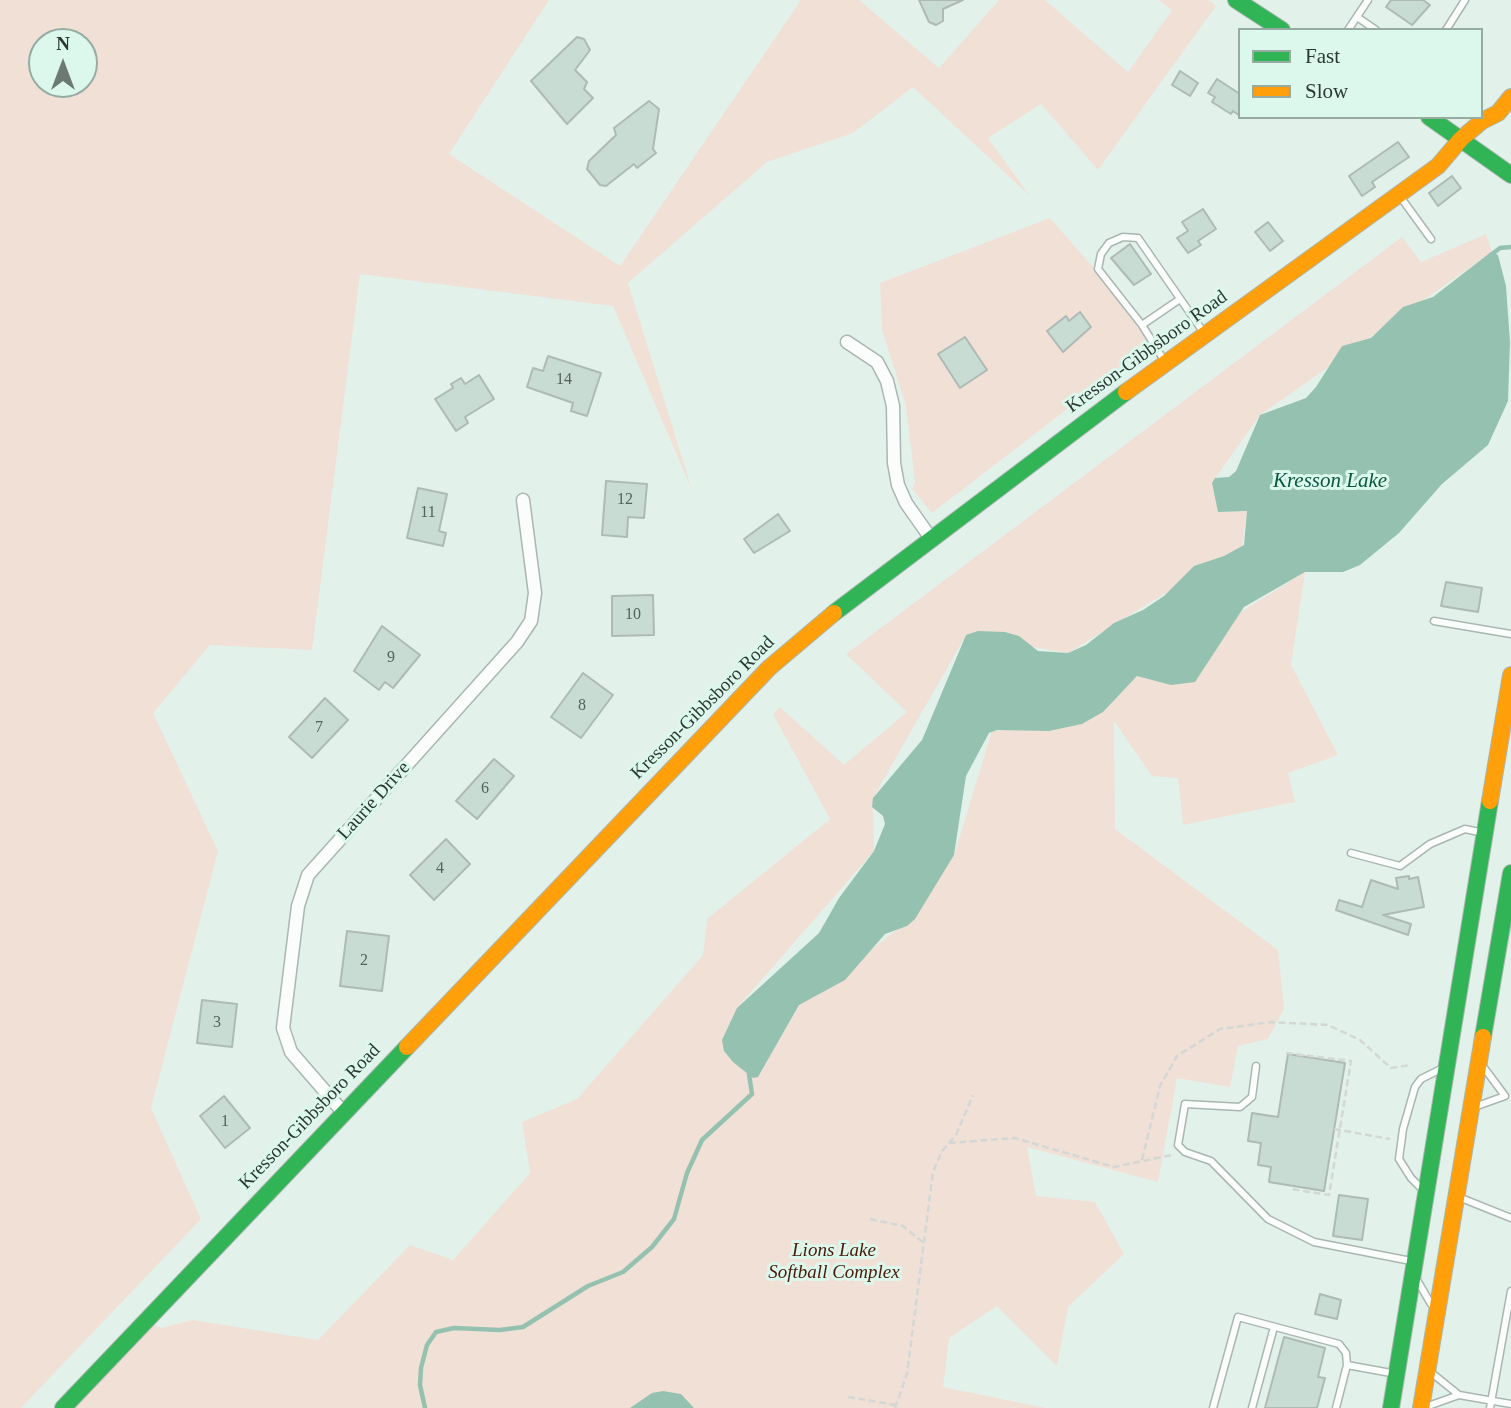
<!DOCTYPE html>
<html>
<head>
<meta charset="utf-8">
<style>
	body { margin:0 }
	#map { position:relative; width:1511px; height:1408px; overflow:hidden; background:#e2f2eb; font-family:"Times New Roman",serif }
	canvas { display:block }
	.legend { position:absolute; left:1238px; top:28px; width:245px; height:91px; box-sizing:border-box; background:#dcf8ec; border:2px solid #96aba2; margin:0; padding:9px 12px; list-style:none; font-size:21px; color:#2d3834 }
	.legend li { display:flex; align-items:center; gap:14px; height:35px }
	.legend b { width:35px; border:2px solid #96aba2 }
	.north { position:absolute; left:28px; top:28px; width:70px; height:70px; box-sizing:border-box; background:#dcf8ec; border:2px solid #96aba2; border-radius:50%; rotate:0deg; font-size:19px; font-weight:700; line-height:28px; text-align:center; color:#2d3834 }
	.north::after { content:''; display:block; margin:auto; width:24px; height:32px; background:#6c7974; clip-path:polygon(50% 0,100% 100%,50% 72%,0 100%) }
</style>
</head>
<body>
<div id="map">
<canvas width="1511" height="1408"></canvas>
<ul class="legend">
<li><b style="height:9px;background:#30b455"></b>Fast</li>
<li><b style="height:9px;background:#ff9f0a"></b>Slow</li>
</ul>
<div class="north">N</div>
</div>
<script>
const ctx = document.querySelector('canvas').getContext('2d');
ctx.lineJoin = 'round';
function fillPath(path, color) { ctx.fillStyle = color; ctx.fill(path, 'evenodd'); }
const poly = rows => new Path2D(rows.map(r => 'M' + r).join(''));
function stroke(path, color, width, dash) { ctx.strokeStyle = color; ctx.lineWidth = width; ctx.lineCap = dash ? 'butt' : 'round'; ctx.setLineDash(dash || []); ctx.stroke(path); }
function label(font, color, halo, rows, align = 'center') {
  ctx.font = font + ' "Times New Roman",serif'; ctx.lineWidth = 6; ctx.setLineDash([]); ctx.textBaseline = 'middle'; ctx.strokeStyle = halo; ctx.fillStyle = color; for (const [text, x, y, turn = 0] of rows) {
    ctx.save(); ctx.translate(x, y); ctx.rotate((+turn || 0) * Math.PI / 180); ctx.textAlign = isNaN(turn) ? turn : align; if (halo) ctx.strokeText(text, 0, 0); ctx.fillText(text, 0, 0); ctx.restore();
  }
}
fillPath(poly([
	[0,0,549,0,449,154,620,266,801,0,859,0,939,68,999,0,1045,0,1128,72,1172,10,1158,0,1209,0,1216,6,1098,170,1041,104,988,138,1030,196,913,87,853,133,767,162,628,283,692,490,613,306,360,274,312,650,210,645,153,713,218,851,151,1108,201,1219,21,1408,0,1408],
	[42,42,84,42,84,84,42,84],
	[1050,218,1157,340,932,513,912,489,915,482,906,406,882,330,880,283],
	[1486,234,1492,252,1260,415,1212,483,1218,512,1247,511,1242,546,1068,653,966,635,873,798,874,851,737,1008,758,1076,799,1005,898,929,954,855,992,731,1082,724,1138,676,1305,572,1291,665,1338,755,1288,773,1295,802,1183,825,1178,778,1152,776,1114,721,1115,829,1278,950,1284,1009,1268,1039,1238,1046,1230,1087,1177,1078,1158,1182,1027,1147,1036,1196,1095,1202,1124,1254,1068,1307,1057,1366,997,1306,949,1338,943,1387,1046,1408,63,1408,146,1320,161,1328,193,1320,318,1340,410,1245,453,1260,530,1173,522,1122,577,1099,703,955,707,919,830,819,773,714,780,707,844,765,907,712,846,654,1402,237,1421,262]
]), '#f1e0d6');
fillPath(poly([
	[1491,252,1498,255,1506,286,1510,342,1508,401,1488,445,1442,484,1399,533,1360,565,1343,572,1305,572,1244,607,1195,682,1171,685,1137,676,1103,712,1082,724,1049,731,997,730,989,733,966,776,954,855,915,919,907,926,885,934,845,980,799,1005,758,1077,753,1078,733,1062,724,1051,722,1040,737,1008,819,933,839,898,874,851,885,824,883,816,872,807,873,798,922,740,966,635,978,631,1005,632,1019,636,1038,651,1068,653,1086,645,1114,623,1143,610,1164,596,1194,566,1224,556,1244,545,1247,511,1218,512,1212,483,1215,478,1229,477,1236,471,1260,415,1306,398,1316,387,1342,346,1371,338,1403,307,1433,297],
	[663,1391,681,1394,694,1408,630,1408,652,1393]
]), '#95c2b0');
stroke(poly([
	[1491,255,1500,248,1511,247],
	[425,1408,420,1385,421,1368,427,1345,436,1332,454,1328,500,1330,523,1327,588,1286,623,1272,652,1247,674,1219,687,1173,702,1140,752,1094,749,1074]
]), '#95c2b0', 4.5);
const building = poly([
	[919,0,963,0,943,9,943,21,936,25,929,22,919,0],
	[1391,0,1423,0,1430,5,1412,25,1386,7,1391,0],
	[577,37,584,39,590,50,575,70,587,82,584,89,593,98,567,124,531,81,577,37],
	[1180,71,1198,83,1190,96,1172,85,1180,71],
	[1217,79,1240,94,1240,116,1233,111,1231,114,1212,102,1215,97,1208,93,1217,79],
	[649,101,659,109,653,149,656,153,637,168,634,164,606,186,600,185,587,169,589,161,616,135,614,128,649,101],
	[1398,142,1409,157,1372,182,1375,187,1362,196,1349,176,1398,142],
	[1452,176,1461,188,1438,206,1429,193,1452,176],
	[1203,209,1216,229,1198,241,1201,245,1188,253,1177,238,1188,231,1182,222,1203,209],
	[1268,222,1283,241,1270,251,1255,232,1268,222],
	[1130,244,1151,274,1134,285,1111,258,1130,244],
	[1080,312,1091,327,1063,352,1047,331,1066,316,1069,321,1080,312],
	[965,337,987,370,960,388,938,354,965,337],
	[548,356,601,373,587,416,571,411,573,403,527,387,533,368,543,371,548,356],
	[479,375,494,399,465,417,468,423,456,431,435,399,453,388,451,384,461,378,465,384,479,375],
	[606,481,647,484,644,518,628,517,627,537,602,535,606,481],
	[418,488,447,494,439,531,446,533,443,546,407,538,418,488],
	[778,514,790,531,754,553,744,539,778,514],
	[1446,582,1482,588,1478,612,1441,606,1446,582],
	[653,595,654,635,612,636,612,596,653,595],
	[382,626,420,655,393,688,385,682,379,690,354,671,382,626],
	[583,673,613,695,581,738,551,717,583,673],
	[325,698,348,720,312,758,289,737,325,698],
	[494,759,514,776,477,819,456,801,494,759],
	[446,839,470,864,434,900,410,875,446,839],
	[1409,876,1409,879,1418,877,1424,907,1383,915,1411,924,1408,935,1336,910,1339,900,1362,907,1371,880,1398,889,1396,878,1409,876],
	[347,931,389,936,382,991,340,986,347,931],
	[202,1000,237,1004,232,1047,197,1043,202,1000],
	[1288,1054,1345,1063,1324,1191,1269,1182,1271,1167,1258,1165,1261,1143,1248,1141,1252,1113,1278,1117,1288,1054],
	[224,1096,250,1128,225,1148,200,1116,224,1096],
	[1339,1195,1368,1199,1362,1240,1333,1236,1339,1195],
	[1320,1294,1341,1300,1337,1319,1315,1314,1320,1294],
	[1284,1337,1325,1348,1318,1377,1325,1378,1317,1408,1265,1408,1284,1337]
]);
fillPath(building, '#c9dcd4');
stroke(building, '#aebab5', 2);
const lane = poly([
	[1357,17,1376,30],
	[1348,30,1368,0],
	[1446,30,1465,0],
	[1399,195,1431,239],
	[1142,325,1180,299],
	[1165,362,1142,325,1098,269,1101,254,1109,243,1123,237,1138,238,1204,333],
	[1434,621,1511,634],
	[1351,853,1400,866,1430,844,1465,829,1479,832],
	[1256,1066,1252,1097,1240,1107,1185,1104,1178,1145,1185,1152,1211,1161,1268,1219,1314,1242,1411,1261],
	[1477,1106,1505,1096,1485,1069],
	[1421,1188,1411,1178,1399,1159,1403,1129,1415,1087,1421,1079,1441,1069],
	[1461,1198,1511,1218],
	[1417,1280,1431,1304],
	[1459,1395,1511,1404],
	[1428,1406,1459,1395,1433,1374],
	[1213,1408,1238,1317,1339,1344,1346,1353,1347,1365,1391,1373],
	[1252,1408,1274,1327],
	[1336,1408,1347,1365],
	[1490,1408,1511,1291]
]);
const street = poly([
	[847,342,877,362,887,381,893,406,894,463,898,485,906,503,932,540],
	[343,1112,291,1052,283,1028,298,906,308,875,517,642,531,621,535,593,523,500]
]);
const fast = poly([
	[1236,0,1282,30],
	[1429,117,1511,175],
	[834,613,1126,392],
	[1483,1037,1511,873],
	[63,1408,407,1047],
	[1391,1408,1490,801]
]);
const slow = poly([
	[1126,392,1438,166,1461,139,1482,121,1498,113,1511,97],
	[1490,801,1511,675],
	[407,1047,769,668,834,613],
	[1421,1408,1483,1037]
]);
stroke(lane, '#aab6b1', 9);
stroke(street, '#aab6b1', 15);
stroke(fast, '#aab6b1', 18);
stroke(slow, '#aab6b1', 18);
stroke(poly([
	[1286,1053,1351,1061,1329,1195,1291,1189],
	[1334,1129,1390,1139],
	[949,1143,1015,1138,1114,1167,1172,1155],
	[1142,1160,1160,1086,1177,1056,1220,1029,1271,1022,1328,1025,1360,1040,1391,1068,1410,1065],
	[870,1219,903,1226,925,1244],
	[848,1397,896,1405],
	[895,1408,907,1374,933,1172,942,1151,956,1135,973,1095]
]), '#d3d7d5', 2.5, [7, 3.5]);
stroke(lane, '#fbfdfc', 6);
stroke(street, '#fbfdfc', 12);
stroke(fast, '#30b455', 16);
stroke(slow, '#ff9f0a', 16);
label('16px', '#54615c', null, [
	["14",564,380],
	["12",625,500],
	["11",428,513],
	["10",633,615],
	["9",391,658],
	["8",582,706],
	["7",319,728],
	["6",485,789],
	["4",440,869],
	["2",364,961],
	["3",217,1023],
	["1",225,1122]
]);
label('19px', '#2d3834', '#dcf8ec', [
	["Kresson-Gibbsboro Road",1147,352,-36],
	["Kresson-Gibbsboro Road",703,708,-45],
	["Laurie Drive",374,801,-48],
	["Kresson-Gibbsboro Road",310,1117,-46]
]);
label('italic 19px', '#4a1908', '#dcf8ec', [
	["Lions Lake",834,1251],
	["Softball Complex",834,1273]
]);
label('italic 21px', '#0a5742', '#dcf8ec', [
	["Kresson Lake",1330,481]
]);
</script>
</body>
</html>
